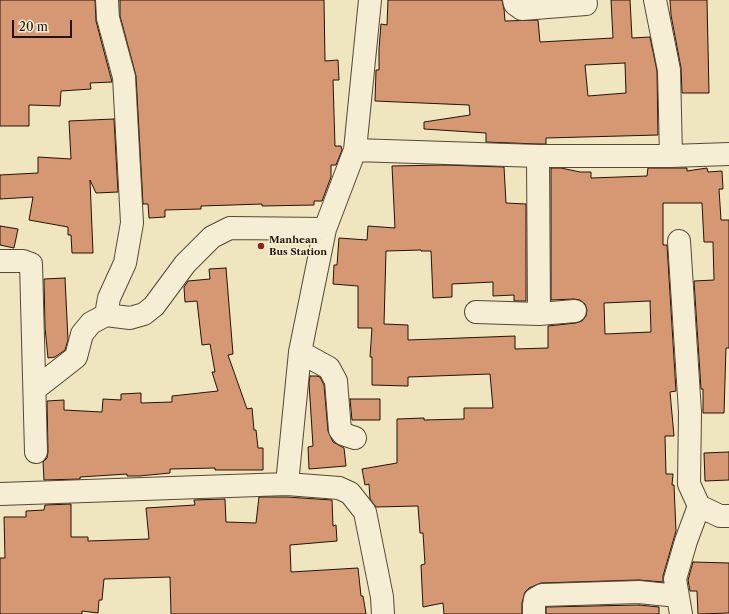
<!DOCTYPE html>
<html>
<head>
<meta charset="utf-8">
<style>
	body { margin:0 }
	#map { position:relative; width:729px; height:614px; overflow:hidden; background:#efe5be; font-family:"Libre Caslon Text",serif }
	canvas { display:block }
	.scale { position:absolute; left:12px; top:20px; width:60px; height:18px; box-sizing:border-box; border:2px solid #221307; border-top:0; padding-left:5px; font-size:12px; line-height:14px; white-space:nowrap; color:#221307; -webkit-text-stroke:3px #f5eed5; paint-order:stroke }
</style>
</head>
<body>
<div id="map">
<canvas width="729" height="614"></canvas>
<div class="scale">20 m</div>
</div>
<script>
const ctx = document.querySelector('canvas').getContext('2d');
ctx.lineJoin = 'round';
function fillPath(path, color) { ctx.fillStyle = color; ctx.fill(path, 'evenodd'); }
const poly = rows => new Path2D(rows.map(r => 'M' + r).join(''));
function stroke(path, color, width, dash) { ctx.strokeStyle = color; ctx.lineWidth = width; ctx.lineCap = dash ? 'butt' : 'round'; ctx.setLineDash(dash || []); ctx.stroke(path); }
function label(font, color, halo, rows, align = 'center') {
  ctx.font = font + ' "Libre Caslon Text",serif'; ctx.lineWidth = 3; ctx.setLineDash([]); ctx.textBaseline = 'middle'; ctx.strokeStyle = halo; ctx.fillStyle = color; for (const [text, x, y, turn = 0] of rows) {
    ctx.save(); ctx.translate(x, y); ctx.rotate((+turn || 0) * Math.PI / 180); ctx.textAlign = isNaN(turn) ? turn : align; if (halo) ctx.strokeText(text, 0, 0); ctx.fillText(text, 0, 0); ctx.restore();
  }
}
const building = poly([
	[0,0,95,0,96,21,112,82,90,83,91,89,61,91,60,106,29,105,29,126,0,126,0,0],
	[120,0,324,0,325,61,338,60,339,80,333,80,335,146,341,146,342,150,336,165,331,165,331,177,322,201,314,201,314,205,262,206,262,204,201,206,201,209,165,210,165,217,149,218,148,204,143,204,136,76,120,16,120,0],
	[388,0,502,0,504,9,505,21,538,20,540,42,613,38,611,0,630,0,632,38,650,37,657,71,658,135,546,138,546,144,538,144,486,142,486,133,424,129,424,122,470,115,469,105,375,101,376,70,379,70,379,49,381,24,387,25,388,0],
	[625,63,626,93,588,96,585,65,625,63],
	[670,0,707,0,709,93,682,93,681,68,671,15,670,0],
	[114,119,118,192,96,193,90,180,93,253,72,253,71,235,68,235,68,227,29,220,33,197,0,199,0,175,38,173,38,157,71,159,69,121,114,119],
	[444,165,504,167,506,203,526,204,526,301,514,301,514,295,493,296,493,282,452,284,452,297,433,298,431,251,421,251,421,250,386,251,384,324,408,325,408,340,515,336,515,349,548,348,548,326,576,323,582,321,586,316,587,310,585,304,580,300,574,299,551,300,551,168,561,168,580,172,591,172,591,178,647,176,648,168,687,168,687,171,707,168,708,172,722,171,723,189,719,189,721,220,729,220,729,348,726,348,724,413,703,413,703,389,701,389,694,281,714,280,713,242,704,242,702,203,663,203,663,245,667,245,676,391,670,392,674,436,665,436,666,474,673,474,672,485,674,485,676,531,663,576,663,582,639,580,541,583,529,588,525,592,522,603,522,614,444,614,443,603,423,607,421,565,425,564,423,533,420,533,418,506,376,507,370,499,369,484,365,485,362,469,397,463,397,419,424,418,424,420,464,419,464,408,493,408,490,374,408,377,408,386,372,385,372,357,370,357,372,328,358,328,358,286,333,284,334,265,337,265,339,238,367,240,368,226,395,228,392,166,444,165],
	[650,301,651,332,605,334,604,303,650,301],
	[0,226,18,229,14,248,0,245,0,226],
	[226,268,233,354,228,355,247,409,252,408,254,430,256,430,258,448,263,448,263,470,215,470,215,468,170,469,170,473,139,476,127,476,127,474,80,477,80,479,44,480,43,462,47,458,48,452,47,401,64,400,64,410,102,412,103,399,121,400,121,394,141,393,141,403,172,402,172,396,218,391,212,372,215,372,210,344,202,345,197,301,185,302,184,287,188,281,210,279,209,269,226,268],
	[65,278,68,340,65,350,55,357,48,358,45,328,44,279,65,278],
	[310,376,317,376,320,377,324,385,328,431,333,442,344,448,346,466,309,469,308,447,313,446,309,383,310,376],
	[350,399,380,399,380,420,352,420,350,399],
	[729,452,729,480,705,481,704,453,729,452],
	[259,497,287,497,332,500,333,526,336,525,337,541,290,545,291,572,358,568,361,596,363,596,366,614,171,614,170,577,104,579,102,600,99,600,98,613,82,611,82,614,0,614,0,558,5,558,4,517,26,517,26,511,44,510,45,505,71,504,71,537,88,537,88,541,149,539,146,508,195,505,194,500,225,499,226,522,256,523,259,497],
	[693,562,729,563,729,613,698,614,697,591,690,591,688,580,693,562],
	[639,605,659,607,659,614,546,614,546,607,639,605]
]);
fillPath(building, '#d59873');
stroke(building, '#221307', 1);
const minor = poly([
	[370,0,355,150,538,156,671,156,729,154],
	[514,0,515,4,522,9,586,4],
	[655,0,669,70,671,156],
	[538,156,539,314],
	[679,241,690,412,689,484,699,506,720,516,729,516],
	[0,261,23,261,31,264,36,452],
	[476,312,539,314,575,311],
	[106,315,109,298,125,263,132,223,124,77,108,18,107,0],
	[300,352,329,368,336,381,340,430,343,434,355,438],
	[35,389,76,357,82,334,91,323,106,315,130,318,144,314,154,306,185,264,212,237,230,228,325,229],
	[287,484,300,352,325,229,355,150],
	[0,494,287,484,339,488,350,493,365,512,382,597,383,614],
	[534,614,534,605,535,599,542,595,639,592,678,596],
	[681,614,675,579,686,541,699,506]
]);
stroke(minor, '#554835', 24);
stroke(minor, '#f5eed5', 22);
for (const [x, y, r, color] of [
	[261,246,4,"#8f2418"]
]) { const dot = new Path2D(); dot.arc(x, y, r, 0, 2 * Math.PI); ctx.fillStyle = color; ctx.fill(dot); stroke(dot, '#f5eed5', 1.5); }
label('bold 10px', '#221307', '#f5eed5', [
	["Manhean",269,240],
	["Bus Station",269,252]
], 'left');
</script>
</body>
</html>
